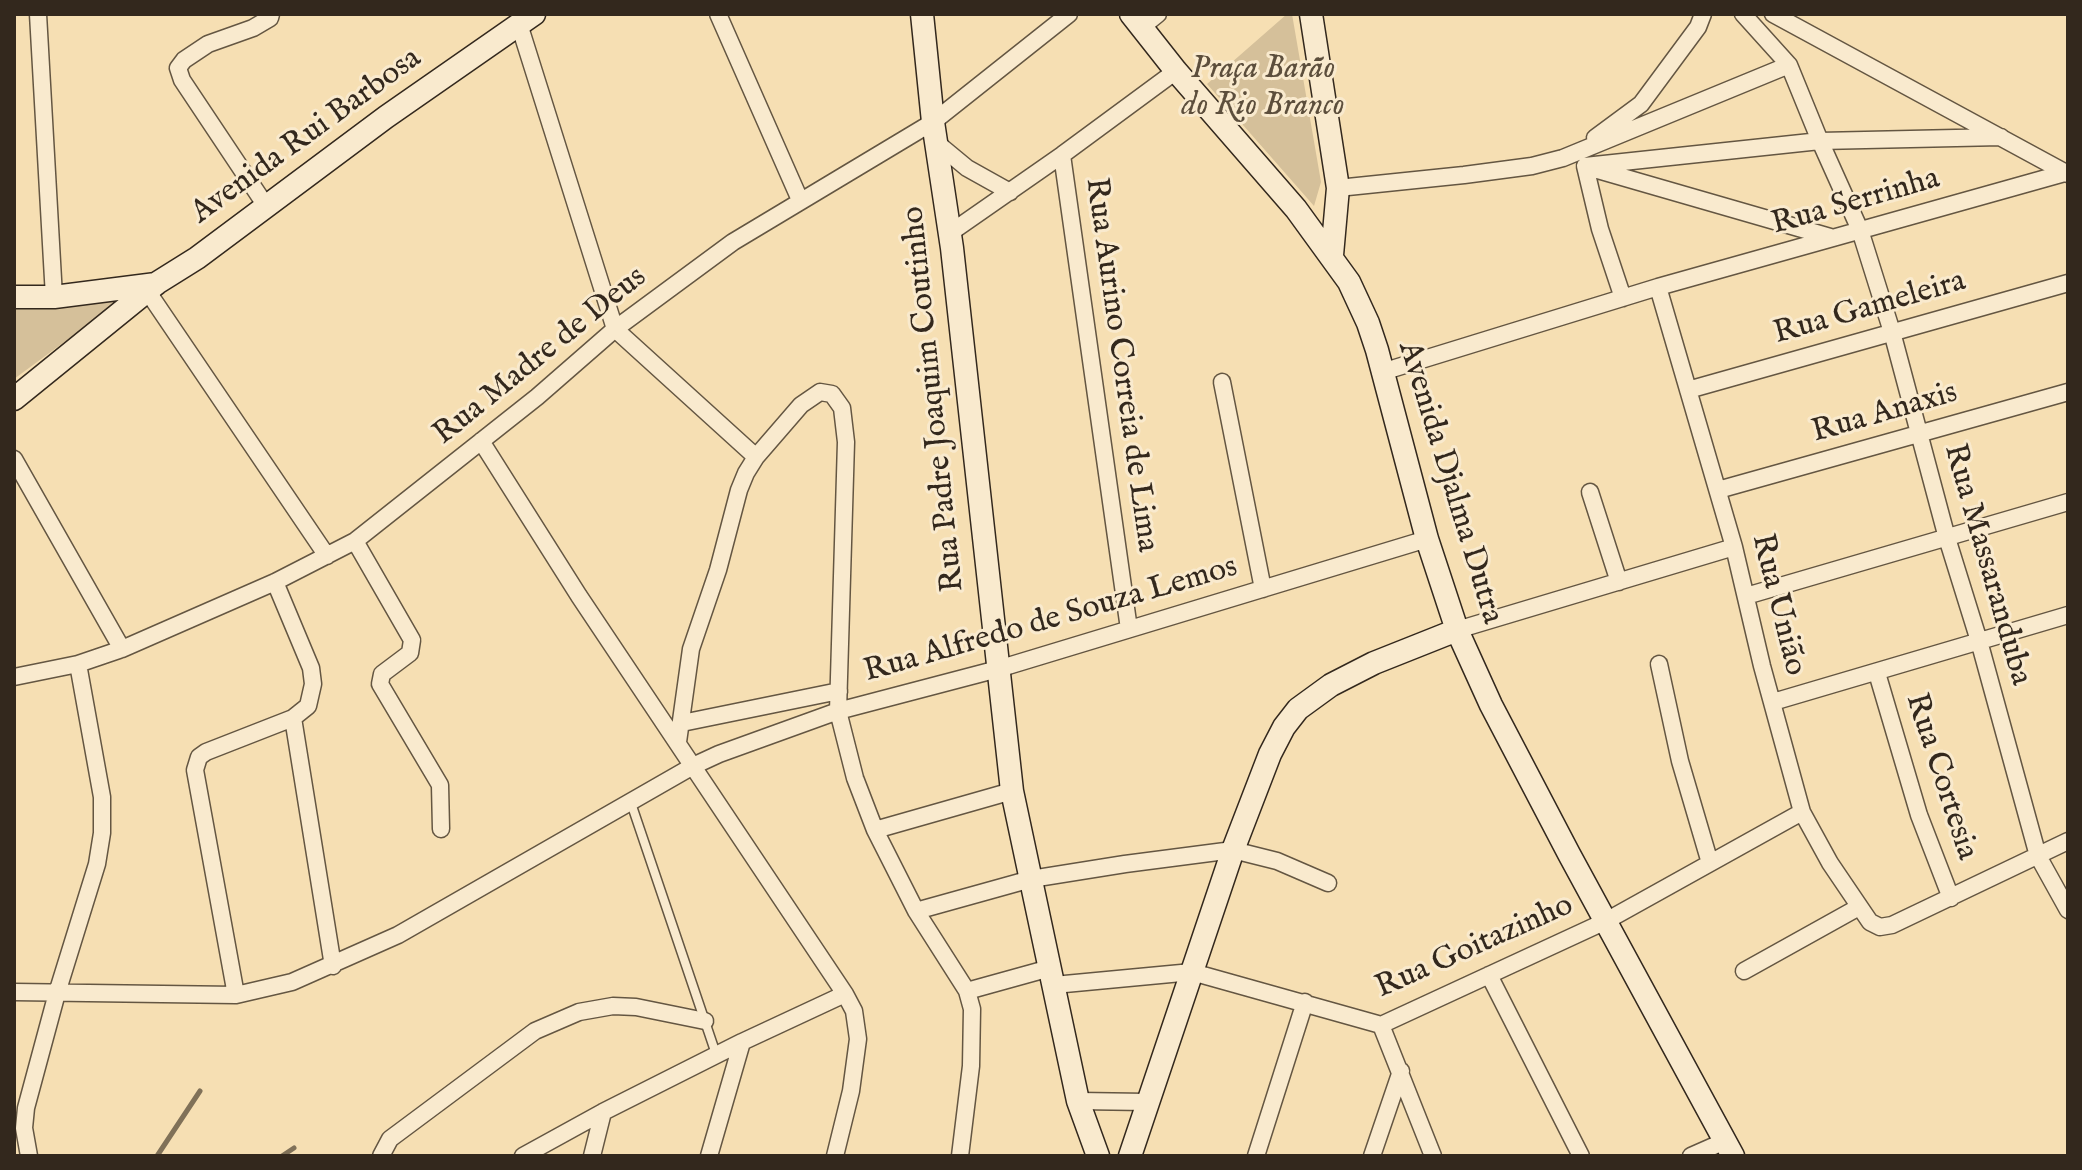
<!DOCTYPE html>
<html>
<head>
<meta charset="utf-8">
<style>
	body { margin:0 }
	#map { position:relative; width:2082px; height:1170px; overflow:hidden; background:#f6dfb3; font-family:"IM FELL English",serif }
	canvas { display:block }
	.frame { position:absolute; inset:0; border:16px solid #33281d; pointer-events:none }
</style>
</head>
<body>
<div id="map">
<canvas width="2082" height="1170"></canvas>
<div class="frame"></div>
</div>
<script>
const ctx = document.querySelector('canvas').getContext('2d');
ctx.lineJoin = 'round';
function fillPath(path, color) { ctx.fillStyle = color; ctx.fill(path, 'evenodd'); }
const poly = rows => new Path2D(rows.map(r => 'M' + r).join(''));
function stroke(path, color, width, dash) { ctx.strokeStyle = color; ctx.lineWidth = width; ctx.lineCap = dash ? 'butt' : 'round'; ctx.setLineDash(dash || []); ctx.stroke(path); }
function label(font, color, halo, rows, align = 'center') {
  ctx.font = font + ' "IM FELL English",serif'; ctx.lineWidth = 6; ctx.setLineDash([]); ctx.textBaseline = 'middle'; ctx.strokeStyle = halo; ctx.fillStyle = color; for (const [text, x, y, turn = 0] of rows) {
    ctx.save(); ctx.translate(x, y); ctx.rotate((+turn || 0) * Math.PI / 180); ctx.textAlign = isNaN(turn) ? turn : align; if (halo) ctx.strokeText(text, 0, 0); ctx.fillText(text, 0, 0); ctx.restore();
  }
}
fillPath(poly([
	[1287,14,1292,14,1321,182,1314,206,1207,84],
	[128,295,14,379,14,306]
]), '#d5c09a');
stroke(poly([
	[157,1156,200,1091],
	[282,1156,294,1148]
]), '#807158', 5);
const lane = poly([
	[631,803,716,1054]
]);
const street = poly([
	[38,14,54,297],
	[718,14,800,200],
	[1773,14,2068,174],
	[519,24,615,329,756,457],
	[1142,27,1158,14],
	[2001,137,1820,141,1860,230,1892,332,1947,538,1979,641,2038,856,2068,910],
	[1595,138,1641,104,1698,27,1703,14],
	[938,144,967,168,1010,192],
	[1062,155,1129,629],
	[1591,168,1830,237],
	[1338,188,1464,175,1532,166,1563,158,1789,65],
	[266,206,182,80,178,68,184,60,208,44,253,28,270,18,271,14],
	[950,233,1062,155,1176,71],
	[1658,287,1734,547,1762,666,1802,812,1830,863,1870,922,1880,927,1892,925,2068,841],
	[148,292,327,556],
	[1623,298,1600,229,1585,166,1820,141,1789,65,1743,14],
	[1382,372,1658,287,2068,172],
	[1222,382,1263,589],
	[1688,390,2068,283],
	[481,441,579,596,845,994,854,1011,858,1039,851,1091,835,1156],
	[14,459,122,649],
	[1718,490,2068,392],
	[1590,492,1619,582],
	[355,541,412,640,410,653,382,674,380,684,440,785,441,829],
	[1746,596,2068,502],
	[1457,630,1734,547],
	[1659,664,1680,761,1710,863],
	[1877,673,1919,815,1951,898],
	[14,677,78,664,122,649,275,582,355,541,537,397,615,329,733,242,933,122,1069,14],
	[1773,702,2068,615],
	[293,718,333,966],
	[682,723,839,691],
	[678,742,691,649,718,570,739,490,746,473,756,457,801,405,820,392,832,394,842,408,846,442,838,711,855,778,875,830,916,911,967,991,972,1009,971,1066,960,1156],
	[875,830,1012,791],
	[916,911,1031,879,1125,864,1233,850,1277,861,1328,883],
	[1744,971,1859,907],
	[1489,975,1581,1156],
	[1054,985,1192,972,1381,1025,1606,921,1802,812],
	[967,991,1050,968],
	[14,992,236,995,292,982,398,935,693,766,719,754,838,711,998,669,1427,539],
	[236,995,195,770,199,757,206,752,293,718,308,706,313,684,311,668,275,582],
	[1381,1025,1433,1156],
	[1078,1101,1147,1102],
	[29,1156,24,1128,26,1108,57,993,97,864,102,833,102,797,78,664],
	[381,1156,390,1139,535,1031,579,1012,613,1006,636,1007,705,1021],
	[523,1156,603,1112,742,1042,845,994],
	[592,1156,603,1112],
	[709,1156,742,1042],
	[1256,1156,1305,1002],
	[1372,1156,1401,1071],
	[1691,1156,1725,1141]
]);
const secondary = poly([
	[922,14,933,122,952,248,1012,791,1078,1101,1098,1156],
	[1131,14,1176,71,1296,209,1349,282,1368,323,1377,350,1427,539,1457,630,1491,705,1569,854,1733,1156],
	[1311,14,1338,188,1332,255],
	[14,297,54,297,156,284],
	[14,399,157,283,197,258,386,117,534,14],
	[1130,1156,1233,850,1270,754,1284,727,1298,709,1331,685,1374,663,1457,630]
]);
stroke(lane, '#645642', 11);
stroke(street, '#645642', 19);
stroke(secondary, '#33281d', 25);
stroke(lane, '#f9eace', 8);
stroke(street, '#f9eace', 16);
stroke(secondary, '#f9eace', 22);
label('italic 32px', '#5c4e3c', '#f9eace', [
	["Praça Barão",1263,70],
	["do Rio Branco",1263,107]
]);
label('32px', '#33281d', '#f9eace', [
	["Avenida Rui Barbosa",307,137,-36],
	["Rua Serrinha",1856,203,-16],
	["Rua Gameleira",1870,309,-16],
	["Rua Madre de Deus",541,357,-39],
	["Rua Aurino Correia de Lima",1120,365,82],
	["Rua Padre Joaquim Coutinho",935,399,-96],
	["Rua Anaxis",1885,414,-16],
	["Avenida Djalma Dutra",1449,483,73],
	["Rua Massaranduba",1986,565,74],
	["Rua União",1777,605,76],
	["Rua Alfredo de Souza Lemos",1051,621,-16],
	["Rua Cortesia",1940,777,72],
	["Rua Goitazinho",1475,948,-24]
]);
</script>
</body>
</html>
